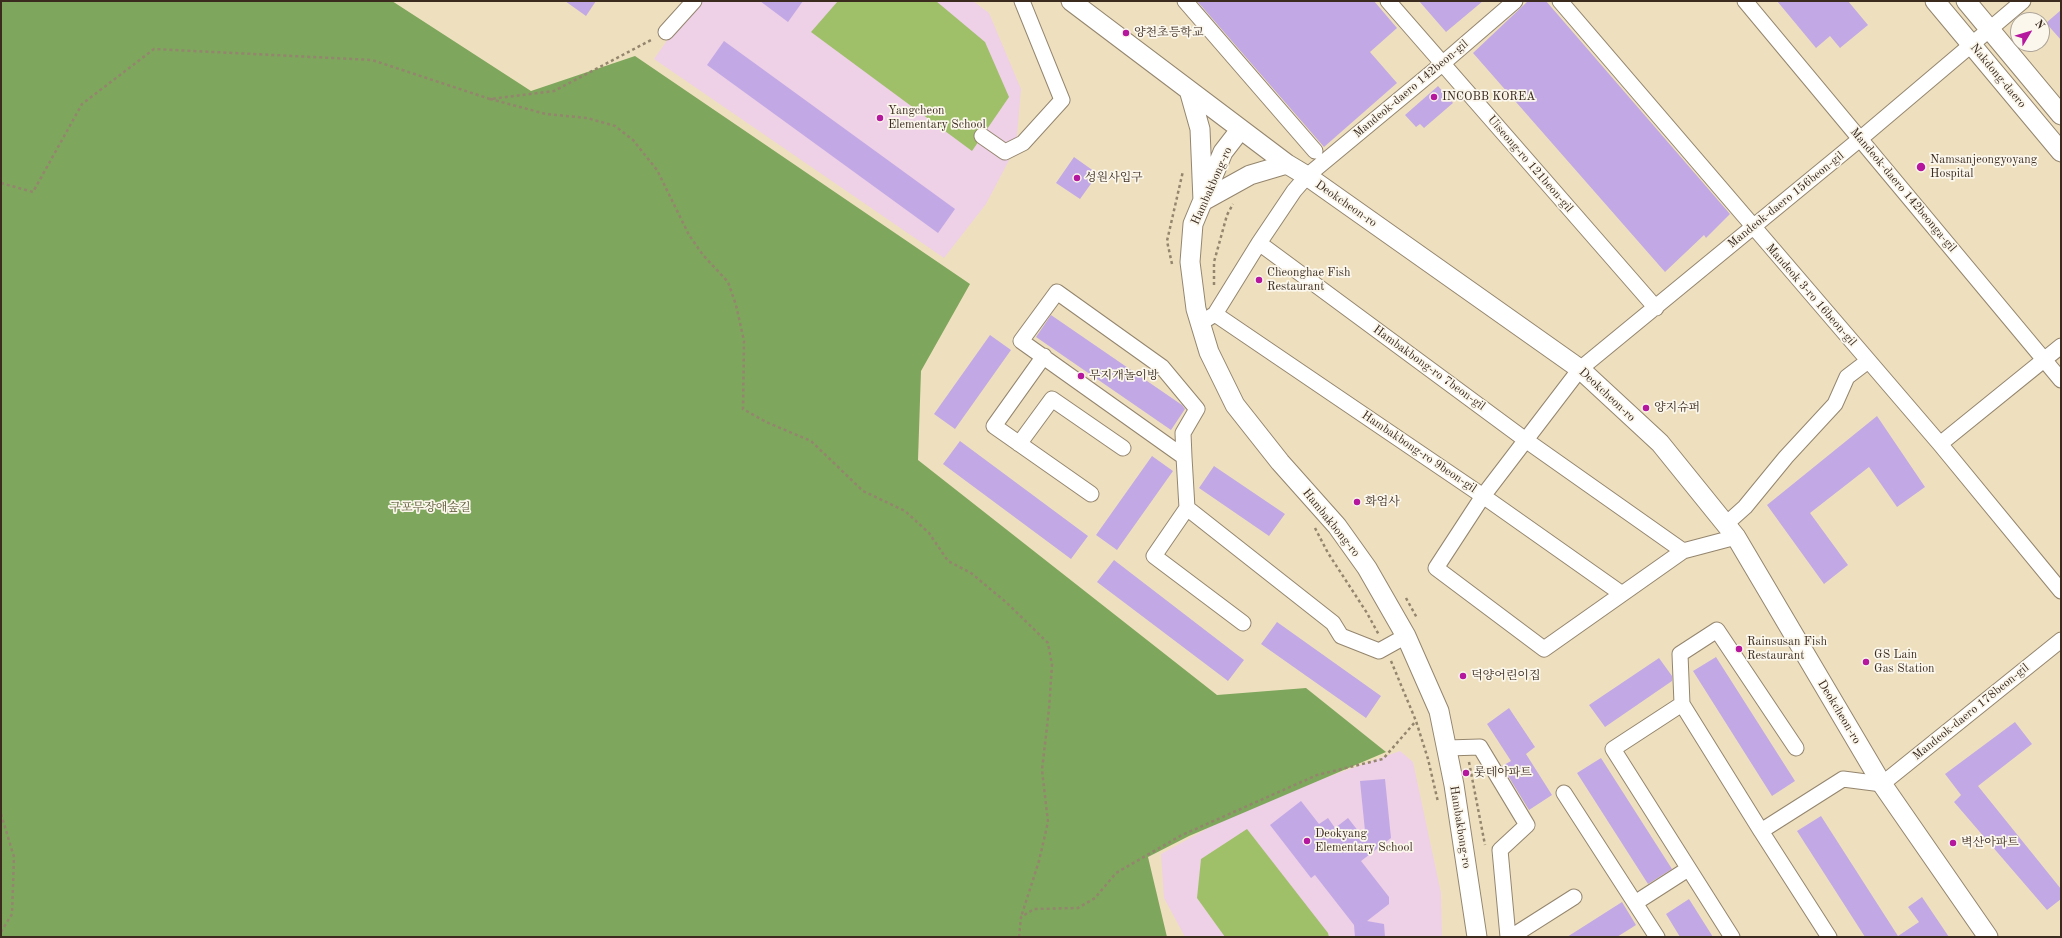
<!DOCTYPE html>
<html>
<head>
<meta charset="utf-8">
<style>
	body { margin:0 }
	#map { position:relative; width:2062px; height:938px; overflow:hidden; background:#eee0be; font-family:"Old Standard TT",serif }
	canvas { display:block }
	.frame { position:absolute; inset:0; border:2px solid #3b2a1e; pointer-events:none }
	.north { position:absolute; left:2010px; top:12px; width:40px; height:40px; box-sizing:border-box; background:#fbf7ec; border:1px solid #aea59a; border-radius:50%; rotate:52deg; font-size:11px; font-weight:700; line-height:16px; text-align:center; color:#3b2a1e }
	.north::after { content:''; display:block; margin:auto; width:14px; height:18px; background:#b5179e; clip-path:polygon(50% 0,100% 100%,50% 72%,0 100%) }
</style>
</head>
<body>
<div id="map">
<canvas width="2062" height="938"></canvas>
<div class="frame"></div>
<div class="north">N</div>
</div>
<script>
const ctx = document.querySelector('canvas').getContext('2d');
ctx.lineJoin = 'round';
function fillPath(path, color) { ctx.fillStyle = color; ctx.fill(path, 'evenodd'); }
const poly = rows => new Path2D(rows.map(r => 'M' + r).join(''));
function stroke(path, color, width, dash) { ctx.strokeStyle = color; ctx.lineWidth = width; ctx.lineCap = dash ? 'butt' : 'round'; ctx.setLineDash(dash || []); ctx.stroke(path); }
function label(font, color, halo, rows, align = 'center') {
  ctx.font = font + ' "Old Standard TT","Noto Serif KR",serif'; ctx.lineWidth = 3.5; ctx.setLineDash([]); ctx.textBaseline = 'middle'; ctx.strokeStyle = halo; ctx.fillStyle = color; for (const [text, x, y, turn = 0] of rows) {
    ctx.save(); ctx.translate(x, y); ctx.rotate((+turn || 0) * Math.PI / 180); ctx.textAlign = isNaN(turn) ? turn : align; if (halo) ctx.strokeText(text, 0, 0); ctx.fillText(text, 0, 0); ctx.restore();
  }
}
fillPath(poly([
	[695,1,973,1,989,13,1021,89,1016,147,986,204,944,258,654,59],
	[1400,751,1413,762,1441,893,1442,937,1185,937,1164,898,1161,854,1210,827,1305,785]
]), '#eed0e7');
fillPath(poly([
	[838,1,936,1,985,42,1009,97,972,151,811,32],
	[1247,829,1328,933,1329,937,1225,937,1197,898,1201,859]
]), '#9fc069');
fillPath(poly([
	[1,1,392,1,531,91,635,56,970,284,921,371,918,460,1217,695,1306,688,1386,752,1189,836,1148,857,1167,937,1,937]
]), '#7fa65d');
fillPath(poly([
	[565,1,596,1,586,16],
	[760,1,803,1,788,22],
	[1197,1,1374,1,1397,28,1370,52,1397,83,1324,147],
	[1419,1,1483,1,1446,32],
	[1528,1,1546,1,1730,214,1706,238,1704,235,1665,272,1473,53],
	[1777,1,1848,1,1868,25,1840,48,1830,36,1816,48],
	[2061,10,2061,40,2046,23],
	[724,41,955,209,938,233,707,65],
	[1438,86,1453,103,1424,128,1420,124,1416,127,1405,115],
	[1074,157,1098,174,1080,199,1056,183],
	[1051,315,1182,405,1185,409,1171,430,1036,337],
	[990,335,1011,350,955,429,934,414],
	[1877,416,1925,487,1897,507,1869,467,1810,513,1848,565,1824,584,1767,505],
	[960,441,1088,536,1071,559,943,464],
	[1152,456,1173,471,1117,550,1096,535],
	[1214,466,1285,514,1269,536,1199,488],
	[1114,560,1244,660,1228,681,1097,582],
	[1277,622,1381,696,1366,718,1261,644],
	[1716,657,1795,781,1772,796,1693,671],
	[1659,658,1672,676,1672,681,1605,727,1589,705],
	[1509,708,1535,747,1526,754,1552,795,1529,810,1502,766,1511,761,1487,724],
	[2015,722,2032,744,1978,786,2061,889,2061,899,2047,910,1954,802,1961,795,1945,774],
	[1601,758,1672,869,1648,884,1577,773],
	[1385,779,1391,838,1361,861,1389,897,1389,904,1367,921,1384,924,1385,937,1355,937,1354,925,1315,875,1311,878,1270,825,1301,801,1319,824,1328,818,1335,828,1348,818,1366,841,1360,781],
	[1821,816,1898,936,1919,922,1908,907,1922,897,1949,937,1865,937,1797,831],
	[1689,899,1713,937,1680,937,1666,914],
	[1622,902,1636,925,1617,937,1567,937]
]), '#c2a9e5');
const minor = poly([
	[1185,1,1315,151],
	[1388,1,1656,308],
	[1560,1,1940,444,2061,591],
	[1745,1,2061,380],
	[666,32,694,1],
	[982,136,1005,152,1023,143,1062,100,1022,1],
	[1259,243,1527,441,1683,551],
	[1215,314,1483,496,1622,594],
	[1207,319,1215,314,1259,243,1294,191,1307,176,1442,64,1515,1],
	[1044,356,994,426,1091,494],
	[1019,444,1052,399,1123,448],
	[1940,444,2061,346],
	[1184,457,1183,433,1197,409,1162,367,1057,292,1021,341,1184,457,1187,508,1333,623,1341,636,1379,651,1406,636],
	[1187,508,1154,556,1243,623],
	[1726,524,1745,507,1786,457,1835,404,1847,377,1868,361],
	[1736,537,1683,551,1544,649,1436,568,1483,496,1580,369,1860,139,2023,1],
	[1682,704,1613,749,1732,937],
	[1447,748,1480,747,1527,825,1500,850,1508,937],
	[1564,793,1635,903,1688,869],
	[1761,831,1682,704,1680,654,1717,630,1796,748],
	[1635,903,1657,937],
	[1511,937,1574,897],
	[1829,937,1761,831,1843,779,1882,784,2061,640]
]);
const major = poly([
	[1071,1,1287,164,1307,176,1580,369,1660,443,1736,537,1882,784,1988,937],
	[1935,1,2061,152],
	[1966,1,2061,115],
	[1189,90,1200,129,1203,201,1250,175,1287,164],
	[1240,130,1223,152,1193,224,1190,262,1196,309,1209,352,1235,405,1280,462,1337,526,1367,568,1406,636,1439,711,1454,785,1477,937]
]);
stroke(minor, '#94856e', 17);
stroke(major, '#94856e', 21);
stroke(poly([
	[490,99,546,114,587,118,615,126,633,140,657,170,689,235,703,255,728,282,736,305,744,341,743,409,766,422,811,441,863,491,905,511,929,533,948,561,971,573,1007,603,1048,643,1052,665,1049,709,1042,770,1048,822,1039,861,1021,917],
	[1,183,33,192,82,104,154,49,372,60,490,99,554,91,653,39],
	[1172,264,1167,241,1183,171],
	[1214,285,1214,262,1227,215,1233,204],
	[1315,528,1328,553,1367,613,1379,635],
	[1406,598,1417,618],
	[1391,661,1416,721,1428,759,1438,802],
	[1469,762,1485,845],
	[1,814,14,857,12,914,1,932],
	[1019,937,1021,917,1034,909,1078,908,1095,898,1116,873,1182,835,1317,775,1383,759,1416,721]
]), '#94856e', 2.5, [3, 3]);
stroke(minor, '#fff', 15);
stroke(major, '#fff', 19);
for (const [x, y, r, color] of [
	[1126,33,4,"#b5179e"],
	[1434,97,4,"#b5179e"],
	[880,118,4,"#b5179e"],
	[1921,167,5,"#b5179e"],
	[1077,178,4,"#b5179e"],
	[1259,280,4,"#b5179e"],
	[1081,376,4,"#b5179e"],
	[1646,408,4,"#b5179e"],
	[1357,502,4,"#b5179e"],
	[1739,649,4,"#b5179e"],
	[1866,662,4,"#b5179e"],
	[1463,676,4,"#b5179e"],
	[1466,773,4,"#b5179e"],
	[1307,841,4,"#b5179e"],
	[1953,843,4,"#b5179e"]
]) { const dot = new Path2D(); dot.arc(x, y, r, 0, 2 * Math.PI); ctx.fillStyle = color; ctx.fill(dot); stroke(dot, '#fbf7ec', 1.5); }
label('12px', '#3b2a1e', '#fbf7ec', [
	["양천초등학교",1134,33],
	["INCOBB KOREA",1442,97],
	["Yangcheon",888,111],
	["Elementary School",888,125],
	["Namsanjeongyoyang",1930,160],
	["Hospital",1930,174],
	["성원사입구",1085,178],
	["Cheonghae Fish",1267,273],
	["Restaurant",1267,287],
	["무지개놀이방",1089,376],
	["양지슈퍼",1654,408],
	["화엄사",1365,502],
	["Rainsusan Fish",1747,642],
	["Restaurant",1747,656],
	["GS Lain",1874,655],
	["Gas Station",1874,669],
	["덕양어린이집",1471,676],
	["롯데아파트",1474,773],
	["Deokyang",1315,834],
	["Elementary School",1315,848],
	["벽산아파트",1961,843]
], 'left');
label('12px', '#3b2a1e', '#fbf7ec', [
	["Nakdong-daero",1998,76,50],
	["Mandeok-daero 142beon-gil",1411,89,-40],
	["Uiseong-ro 121beon-gil",1530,164,49],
	["Hambakbong-ro",1212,186,-66],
	["Mandeok-daero 142beonga-gil",1903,190,50],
	["Mandeok-daero 156beon-gil",1786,200,-39],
	["Deokcheon-ro",1346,204,35],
	["Mandeok 3-ro 16beon-gil",1811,295,49],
	["Hambakbong-ro 7beon-gil",1429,368,36],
	["Deokcheon-ro",1607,395,43],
	["Hambakbong-ro 9beon-gil",1419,452,34],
	["Hambakbong-ro",1331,523,51],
	["Deokcheon-ro",1839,712,59],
	["Mandeok-daero 178beon-gil",1971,712,-39],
	["Hambakbong-ro",1460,827,81]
]);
label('12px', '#595734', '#fbf7ec', [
	["구포무장애숲길",430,508]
]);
</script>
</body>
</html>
